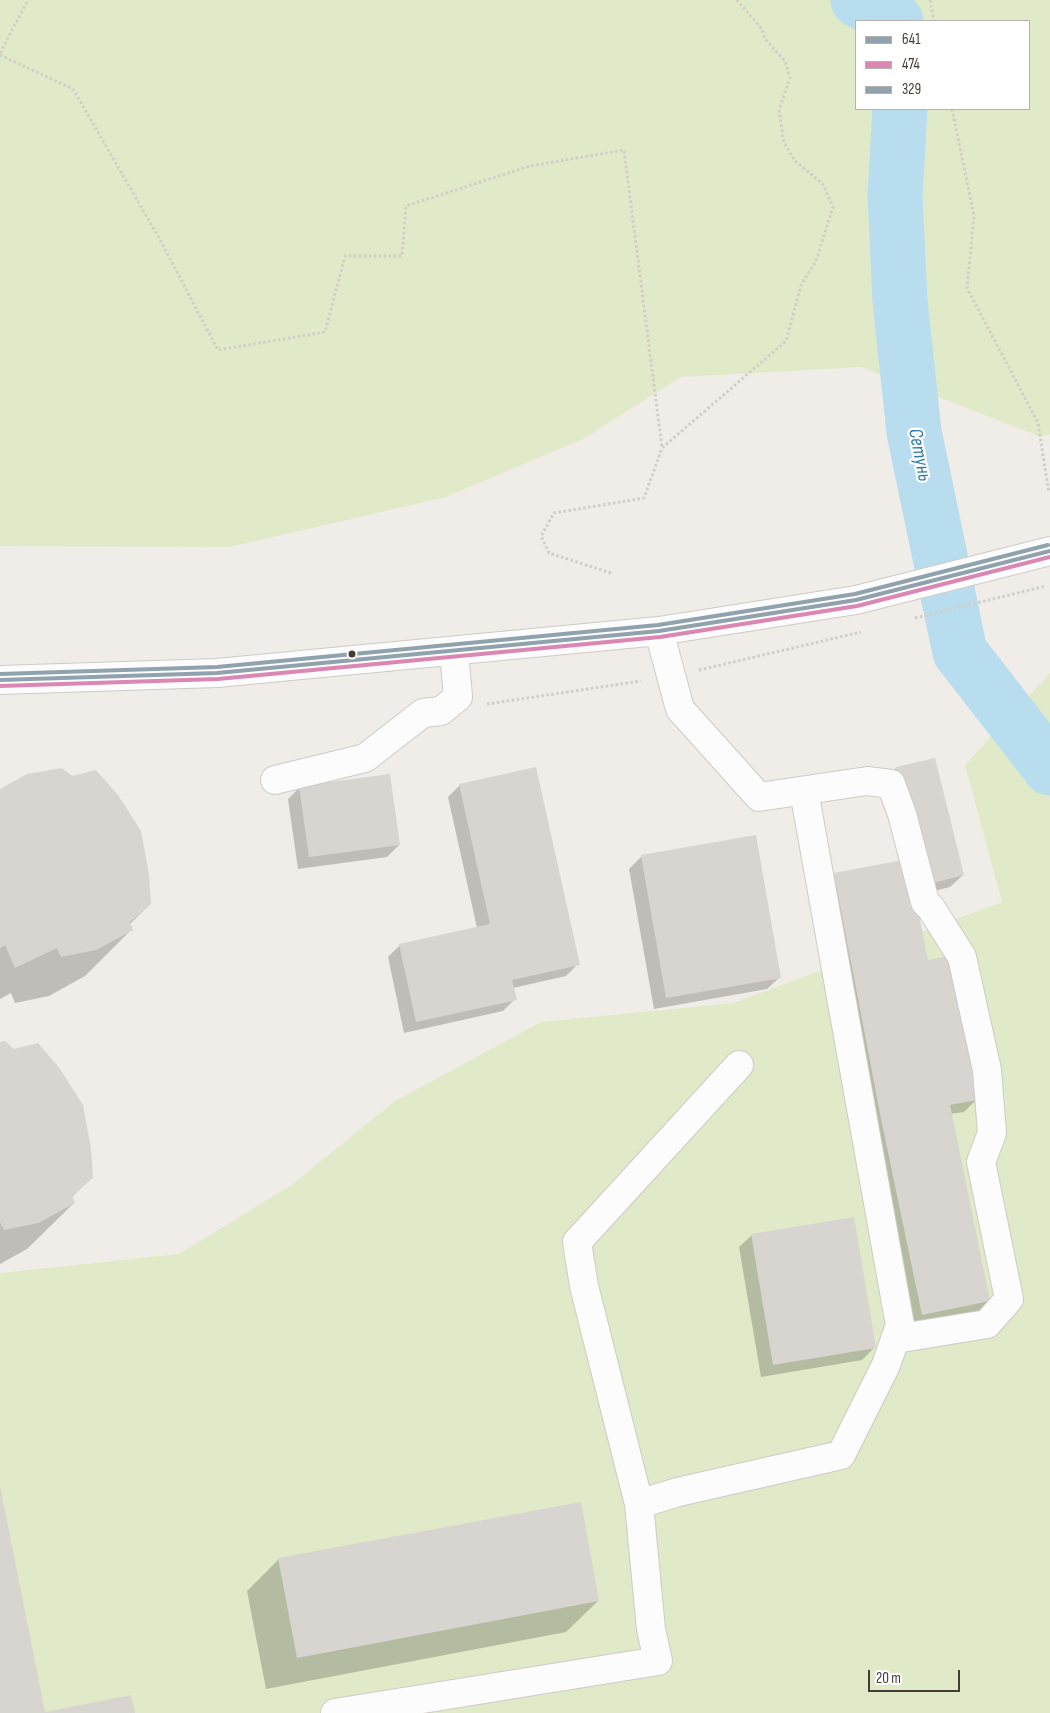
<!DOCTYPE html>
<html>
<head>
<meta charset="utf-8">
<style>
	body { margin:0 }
	#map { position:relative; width:1050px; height:1713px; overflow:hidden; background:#f0ede8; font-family:"Sofia Sans Condensed",sans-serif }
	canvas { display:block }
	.legend { position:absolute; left:855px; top:20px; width:175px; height:90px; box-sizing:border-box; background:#fff; border:1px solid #b5b1ae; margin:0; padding:6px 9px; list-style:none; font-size:15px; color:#453d35 }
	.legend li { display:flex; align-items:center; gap:10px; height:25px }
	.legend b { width:25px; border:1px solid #b5b1ae }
	.scale { position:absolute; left:868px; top:1670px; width:92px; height:22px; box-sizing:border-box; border:2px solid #453d35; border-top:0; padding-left:6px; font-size:15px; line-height:18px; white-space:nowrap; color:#453d35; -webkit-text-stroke:4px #fff; paint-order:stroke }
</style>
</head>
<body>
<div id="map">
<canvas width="1050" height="1713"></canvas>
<ul class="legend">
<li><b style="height:6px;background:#90a2ae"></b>641</li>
<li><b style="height:6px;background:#da87b3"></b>474</li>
<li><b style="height:6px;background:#90a2ae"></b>329</li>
</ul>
<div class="scale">20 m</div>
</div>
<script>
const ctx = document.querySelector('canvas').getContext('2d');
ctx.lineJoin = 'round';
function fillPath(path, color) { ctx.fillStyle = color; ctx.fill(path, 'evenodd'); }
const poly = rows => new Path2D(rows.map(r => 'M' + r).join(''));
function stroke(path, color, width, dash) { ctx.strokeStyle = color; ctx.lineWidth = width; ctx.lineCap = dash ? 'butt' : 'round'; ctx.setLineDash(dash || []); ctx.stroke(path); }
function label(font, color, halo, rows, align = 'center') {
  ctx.font = font + ' "Sofia Sans Condensed",sans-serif'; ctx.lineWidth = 4.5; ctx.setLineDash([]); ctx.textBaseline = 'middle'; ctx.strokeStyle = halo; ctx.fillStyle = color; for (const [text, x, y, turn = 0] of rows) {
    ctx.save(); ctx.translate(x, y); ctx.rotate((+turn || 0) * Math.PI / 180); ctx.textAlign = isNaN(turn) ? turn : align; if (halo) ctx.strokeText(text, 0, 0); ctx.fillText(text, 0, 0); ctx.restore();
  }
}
fillPath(poly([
	[0,0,1050,0,1050,434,1041,437,861,367,681,377,583,439,446,497,230,547,0,546],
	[1029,21,1029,109,856,109,856,21],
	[1050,673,1050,1713,0,1713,0,1273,179,1254,290,1186,395,1101,541,1022,734,1003,1002,902,965,765]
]), '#e0eac8');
fillPath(poly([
	[896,768,963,875,950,887,914,896,927,962,976,1100,964,1112,950,1114,988,1301,976,1313,910,1326,823,887,835,875,904,861,884,781],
	[460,785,578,964,566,976,513,988,515,999,503,1011,404,1033,388,957,400,945,477,928,448,797],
	[300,787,399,845,387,857,298,869,288,799],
	[0,790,150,904,129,925,131,930,85,976,49,996,15,1003,11,993,0,999],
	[641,857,780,977,767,989,654,1009,629,869],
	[0,1044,92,1177,71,1198,74,1203,27,1249,0,1264],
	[752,1235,874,1348,862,1360,761,1377,739,1247],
	[279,1559,598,1601,566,1632,266,1689,247,1591]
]), '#0003');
stroke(poly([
	[858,0,896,21],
	[900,109,895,195,900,301,914,432,960,652,1050,768]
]), '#b8ddee', 55);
fillPath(poly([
	[935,758,964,875,925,885,896,767],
	[536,767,580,965,512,980,517,1000,416,1022,399,944,490,924,459,784],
	[62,768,72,776,96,770,118,795,141,831,149,875,151,904,130,922,133,930,96,950,61,957,57,948,15,968,5,945,0,948,0,789,27,774],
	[390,774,400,845,309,857,299,786],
	[756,835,781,978,666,998,641,855],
	[908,859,928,960,950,956,977,1100,950,1105,990,1301,922,1315,881,1119,834,873],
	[5,1041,14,1049,38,1043,60,1069,83,1105,91,1148,93,1178,72,1196,75,1203,38,1223,4,1230,0,1222,0,1042],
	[854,1217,876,1348,773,1365,751,1234],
	[0,1486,45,1712,131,1695,135,1713,0,1713],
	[581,1502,599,1601,297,1658,278,1558]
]), '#d8d4cf');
const minor = poly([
	[659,631,680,709,759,797,867,781,891,784,902,814,925,902,931,908,962,957,987,1070,992,1133,981,1162,1009,1299,987,1324,895,1339],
	[0,680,217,673,659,631,856,600,1050,551],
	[275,780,365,758,423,713,441,711,458,697,454,651],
	[639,1504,584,1286,577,1242,739,1065],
	[335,1713,658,1661,651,1629,639,1504,678,1492,841,1455,886,1365,900,1325,804,791]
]);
stroke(minor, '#cecbc6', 30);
stroke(poly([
	[930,0,934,21],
	[0,53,28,0],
	[0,55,73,89,158,236,218,350,325,332,345,256,402,256,406,206,530,166,624,150,662,448],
	[952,109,974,216,967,288,1038,423,1049,493],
	[611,573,549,553,541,536,554,513,644,498,662,448,786,341,801,285,816,261,833,207,823,184,795,161,784,143,779,110,790,78,785,61,765,39,762,29,737,0],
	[915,618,1046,586],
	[699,670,861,632],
	[487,704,641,681]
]), '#d1cdc9', 3, [2.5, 2.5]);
stroke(minor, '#fdfcfc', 28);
stroke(poly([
	[0,680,217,673,659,631,856,600,1050,551]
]), '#90a2ae', 4);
stroke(poly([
	[0,686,218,679,660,637,857,606,1050,557]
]), '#da87b3', 4);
stroke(poly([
	[0,674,217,667,658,625,855,594,1048,545]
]), '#90a2ae', 4);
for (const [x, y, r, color] of [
	[352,654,4.5,"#453d35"]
]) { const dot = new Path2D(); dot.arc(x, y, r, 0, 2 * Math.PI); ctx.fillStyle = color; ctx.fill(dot); stroke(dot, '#fff', 2); }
label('italic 20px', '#2c7daa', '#fff', [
	["Сетунь",919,455,79]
]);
</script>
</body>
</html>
